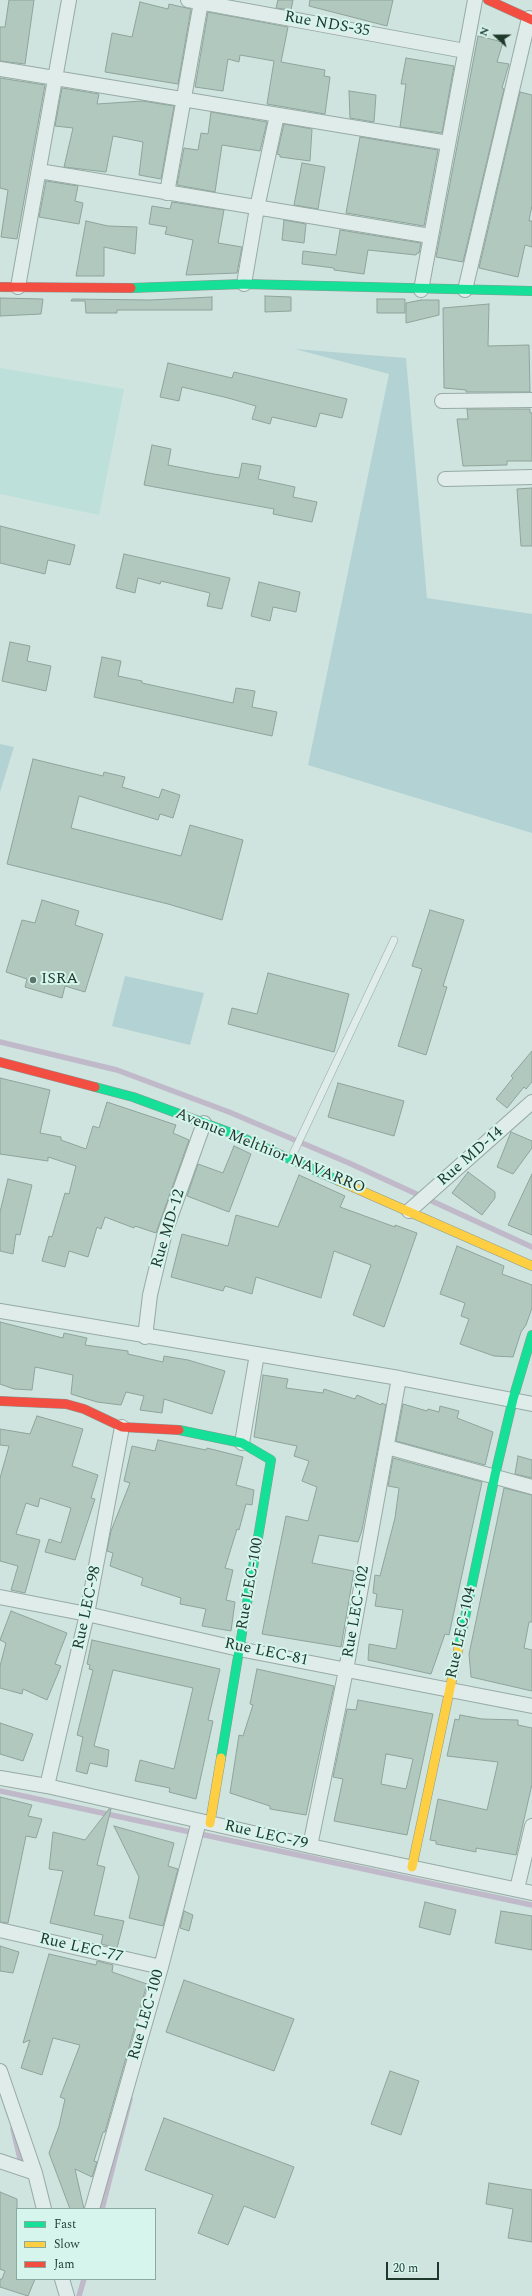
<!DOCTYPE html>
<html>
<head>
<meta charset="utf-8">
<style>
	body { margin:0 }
	#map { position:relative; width:532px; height:2296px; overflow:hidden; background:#cfe4df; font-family:Spectral,serif }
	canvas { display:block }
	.legend { position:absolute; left:16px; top:2208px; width:140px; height:72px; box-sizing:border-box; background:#d5f5ed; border:1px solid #8ca9a0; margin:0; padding:5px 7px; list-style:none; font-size:12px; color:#1f382c }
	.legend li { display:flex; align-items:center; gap:8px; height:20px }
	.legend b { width:20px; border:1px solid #8ca9a0 }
	.north { position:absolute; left:476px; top:16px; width:40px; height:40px; -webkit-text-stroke:3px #d5f5ed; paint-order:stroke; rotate:291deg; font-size:11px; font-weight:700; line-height:16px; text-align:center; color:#1f382c }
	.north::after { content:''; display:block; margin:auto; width:14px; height:18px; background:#1f382c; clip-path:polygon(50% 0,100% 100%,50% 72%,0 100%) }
	.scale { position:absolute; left:386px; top:2262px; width:53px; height:18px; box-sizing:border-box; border:2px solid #1f382c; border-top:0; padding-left:5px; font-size:12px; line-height:14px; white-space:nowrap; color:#1f382c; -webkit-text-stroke:3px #d5f5ed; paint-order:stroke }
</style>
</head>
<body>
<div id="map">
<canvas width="532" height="2296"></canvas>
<ul class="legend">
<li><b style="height:5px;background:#16e098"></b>Fast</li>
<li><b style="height:5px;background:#ffcf43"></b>Slow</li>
<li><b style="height:5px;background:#f24e42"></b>Jam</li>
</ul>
<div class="north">N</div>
<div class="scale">20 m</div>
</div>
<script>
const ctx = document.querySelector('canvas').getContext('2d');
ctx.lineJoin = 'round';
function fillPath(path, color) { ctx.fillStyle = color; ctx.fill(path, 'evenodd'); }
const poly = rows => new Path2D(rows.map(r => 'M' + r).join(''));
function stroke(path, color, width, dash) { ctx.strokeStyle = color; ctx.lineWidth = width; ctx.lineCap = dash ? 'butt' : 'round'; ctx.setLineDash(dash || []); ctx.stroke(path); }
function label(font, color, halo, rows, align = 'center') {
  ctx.font = font + ' Spectral,serif'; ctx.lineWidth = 4; ctx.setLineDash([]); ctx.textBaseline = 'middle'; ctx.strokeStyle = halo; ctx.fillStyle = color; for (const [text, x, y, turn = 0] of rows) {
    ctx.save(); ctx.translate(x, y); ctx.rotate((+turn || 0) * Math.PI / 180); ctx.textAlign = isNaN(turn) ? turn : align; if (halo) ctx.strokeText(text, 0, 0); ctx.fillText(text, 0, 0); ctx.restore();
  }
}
fillPath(poly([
	[0,368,124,389,99,515,0,494]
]), '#bde0da');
fillPath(poly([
	[295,349,406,358,427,598,532,614,532,833,308,765,389,374],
	[0,744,14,747,0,792],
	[125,976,204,993,190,1045,112,1026]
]), '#b2d2d4');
stroke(poly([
	[0,1042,117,1070,229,1112,349,1163,532,1247],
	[0,1791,195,1833],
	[199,1839,200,1834,532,1905],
	[13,2129,22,2167],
	[102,2209,130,2099],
	[79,2296,84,2279]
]), '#c0b9ca', 5.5);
const building = poly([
	[9,0,34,0,25,64,0,61,0,27,5,27,9,0],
	[278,0,293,0,291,10,276,8,278,0],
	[310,0,393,0,387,26,309,6,310,0],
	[140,2,168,9,169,4,191,9,178,84,105,72,112,33,132,37,140,2],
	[208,12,288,27,281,62,325,70,324,76,330,77,325,114,267,104,274,61,240,55,239,62,228,59,223,91,195,87,208,12],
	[478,36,503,42,497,62,509,64,502,88,504,89,463,262,436,257,478,36],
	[406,58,454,66,442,133,400,127,406,84,401,84,406,58],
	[0,78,45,85,17,239,1,237,8,190,0,188,0,78],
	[62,88,99,94,97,104,142,101,174,106,161,179,139,175,143,142,113,136,106,172,64,167,73,128,55,126,62,88],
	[349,91,376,95,374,122,350,118,349,91],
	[520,92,532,95,532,205,529,221,532,221,532,247,525,245,518,277,479,268,520,92],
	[211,112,267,122,260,151,222,145,215,192,177,185,184,148,198,150,201,133,208,134,211,112],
	[284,124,312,129,310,161,280,157,280,155,277,154,284,124],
	[360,137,438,150,424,226,346,213,360,137],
	[302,163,325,167,318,209,294,205,302,163],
	[46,181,78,186,75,201,83,203,79,224,39,217,46,181],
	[172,202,224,210,218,243,242,247,237,273,186,275,193,240,165,234,167,227,149,224,152,206,170,209,172,202],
	[284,220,306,224,304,243,282,240,284,220],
	[86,221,108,226,137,227,135,254,104,247,104,276,76,276,86,221],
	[340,230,421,243,419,253,417,253,416,255,368,250,364,274,334,270,334,268,302,264,303,251,336,255,340,230],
	[265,296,291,297,291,311,265,312,265,296],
	[212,297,212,310,117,310,117,313,86,313,85,301,71,301,72,299,150,300,212,297],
	[0,298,43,299,41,314,0,316,0,298],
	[377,299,405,299,405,313,377,313,377,299],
	[421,300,439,300,439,315,406,323,406,303,421,300],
	[489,304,488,346,529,345,530,392,466,392,466,390,444,388,443,308,489,304],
	[168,363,232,378,234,372,347,399,342,418,320,413,316,427,272,417,270,424,252,419,256,406,228,398,182,387,179,401,160,397,168,363],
	[467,409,530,409,530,413,532,413,532,461,507,461,507,465,463,466,457,419,468,419,467,409],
	[152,445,171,449,168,465,214,474,239,478,242,463,261,466,258,479,295,487,293,497,317,502,312,522,273,514,274,509,144,485,152,445],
	[532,488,532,546,521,546,517,489,532,488],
	[0,526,75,545,70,565,48,560,45,574,0,563,0,526],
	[124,554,230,578,222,609,207,606,210,593,161,581,160,584,138,578,135,593,116,588,124,554],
	[259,582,300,592,296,612,273,607,270,621,251,616,259,582],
	[10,642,30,646,27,661,51,666,46,691,2,681,10,642],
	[102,657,121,661,118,676,142,681,142,683,233,703,236,688,255,691,252,707,277,712,272,736,94,697,102,657],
	[33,759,103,776,104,772,125,777,122,787,159,798,162,789,180,795,173,818,160,814,158,820,79,796,71,828,181,856,190,825,243,840,222,920,168,904,7,864,33,759],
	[42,900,79,911,75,925,103,934,85,992,65,986,62,998,25,987,27,979,6,972,22,920,35,923,42,900],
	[430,910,464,920,443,986,447,987,426,1055,398,1046,422,969,412,966,430,910],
	[268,973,349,994,334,1052,228,1024,232,1008,257,1014,268,973],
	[532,1051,532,1082,526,1089,524,1087,507,1108,496,1099,513,1078,511,1076,532,1051],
	[0,1078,50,1090,40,1133,61,1137,61,1140,86,1149,93,1126,99,1128,107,1102,176,1125,173,1133,189,1140,156,1233,135,1226,134,1228,105,1217,101,1229,97,1227,88,1257,69,1251,65,1267,42,1261,49,1236,52,1237,65,1193,69,1194,76,1166,48,1157,48,1161,0,1154,0,1078],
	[338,1083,404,1101,394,1136,328,1117,338,1083],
	[511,1132,532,1141,532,1148,513,1174,497,1167,511,1132],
	[234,1146,251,1154,229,1212,187,1196,198,1164,223,1173,234,1146],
	[468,1172,495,1192,495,1198,482,1215,452,1193,468,1172],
	[532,1174,532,1235,508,1225,532,1174],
	[299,1175,345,1196,340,1207,395,1227,395,1225,417,1233,384,1327,353,1315,371,1265,334,1251,321,1298,256,1277,252,1294,225,1286,223,1291,171,1277,182,1234,228,1246,236,1215,278,1227,299,1175],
	[8,1179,32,1185,20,1235,16,1234,13,1254,0,1251,0,1212,8,1179],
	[457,1246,504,1266,502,1274,532,1285,532,1308,526,1325,521,1332,513,1357,494,1356,460,1344,469,1319,461,1316,465,1303,440,1294,457,1246],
	[0,1322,63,1338,64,1333,87,1338,85,1345,128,1351,128,1354,163,1362,164,1356,188,1360,225,1371,212,1414,164,1399,162,1413,140,1410,144,1396,126,1392,121,1405,97,1402,71,1394,73,1375,35,1367,32,1390,14,1389,0,1384,0,1322],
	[263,1375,288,1379,286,1388,323,1393,324,1389,355,1399,357,1395,381,1405,382,1403,386,1405,362,1530,358,1542,319,1535,312,1563,354,1571,341,1647,262,1634,286,1516,308,1521,317,1487,302,1481,309,1461,294,1456,297,1446,254,1437,263,1375],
	[403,1404,427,1411,428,1409,439,1412,440,1406,459,1411,457,1418,493,1432,485,1465,396,1441,403,1404],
	[37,1416,83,1429,72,1466,98,1475,91,1498,95,1499,75,1560,45,1552,49,1539,61,1543,71,1508,40,1498,38,1507,26,1503,16,1534,40,1540,25,1593,11,1590,18,1566,0,1561,0,1478,9,1446,0,1445,0,1429,30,1434,37,1416],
	[158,1440,206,1450,207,1448,243,1457,236,1485,254,1490,252,1505,246,1504,239,1530,237,1529,225,1568,233,1570,226,1600,235,1602,231,1631,202,1626,206,1609,180,1604,181,1598,141,1585,143,1578,110,1566,113,1553,107,1551,111,1531,130,1483,124,1481,132,1446,155,1451,158,1440],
	[518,1456,532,1460,532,1478,515,1474,518,1456],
	[393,1458,482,1482,449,1635,445,1634,431,1674,368,1660,369,1644,396,1649,403,1610,375,1606,377,1594,373,1593,375,1575,380,1576,395,1518,399,1488,388,1486,393,1458],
	[504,1488,532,1495,532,1622,529,1622,524,1648,532,1650,532,1691,471,1677,469,1654,504,1488],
	[11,1611,67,1633,55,1664,61,1666,47,1700,23,1689,22,1694,0,1688,0,1666,6,1643,0,1640,11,1611],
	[92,1640,220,1669,208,1720,213,1721,196,1799,169,1792,170,1788,135,1781,140,1760,174,1769,193,1688,113,1670,94,1746,109,1750,107,1767,90,1763,87,1774,76,1771,83,1737,77,1735,93,1670,89,1669,90,1665,87,1664,92,1640],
	[257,1669,334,1686,306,1815,270,1809,270,1806,230,1793,239,1735,243,1736,253,1705,250,1704,257,1669],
	[358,1700,433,1714,407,1835,334,1821,343,1779,333,1777,347,1709,356,1710,358,1700],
	[386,1754,413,1759,406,1789,381,1784,386,1754],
	[460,1715,482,1719,518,1720,518,1725,532,1728,532,1784,516,1855,476,1848,476,1852,436,1844,436,1841,430,1840,438,1799,487,1810,498,1762,447,1756,455,1719,459,1720,460,1715],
	[0,1723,33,1734,23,1761,0,1754,0,1723],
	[0,1797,32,1805,28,1816,42,1819,36,1838,26,1836,8,1923,0,1922,0,1797],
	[109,1809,111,1809,97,1865,105,1867,94,1915,124,1921,117,1948,101,1944,103,1935,50,1923,63,1871,49,1869,53,1832,85,1840,109,1809],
	[114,1826,174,1843,168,1866,178,1869,163,1926,129,1918,139,1877,114,1826],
	[425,1902,456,1910,450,1935,419,1927,425,1902],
	[184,1911,193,1915,189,1931,180,1928,184,1911],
	[501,1911,532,1916,532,1950,495,1943,501,1911],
	[0,1946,19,1952,13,1973,0,1971,0,1946],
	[49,1954,96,1965,97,1961,113,1965,112,1972,147,1984,105,2132,103,2132,94,2161,97,2162,92,2177,75,2169,84,2209,70,2209,49,2153,59,2126,65,2099,60,2097,80,2045,53,2038,42,2075,21,2068,30,2040,23,2043,49,1954],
	[184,1980,294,2019,274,2071,166,2032,184,1980],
	[390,2071,419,2081,401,2135,371,2124,390,2071],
	[164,2118,294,2167,275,2218,244,2206,228,2245,198,2233,213,2195,145,2170,164,2118],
	[489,2183,532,2190,532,2242,508,2238,513,2209,486,2204,489,2183],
	[0,2192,17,2199,17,2279,35,2279,28,2296,0,2287,0,2279,2,2279,5,2271,0,2269,0,2192]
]);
fillPath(building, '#b0c8bd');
stroke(building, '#8ea49b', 1);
const lane = poly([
	[291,1158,394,940]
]);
const street = poly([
	[188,0,465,51],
	[0,69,448,143],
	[39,171,430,236],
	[167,193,201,2],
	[244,284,257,208,277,115],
	[18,287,69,0],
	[421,290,475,0],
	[465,290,529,18],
	[442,401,532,400],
	[445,479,532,477],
	[409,1211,532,1102],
	[0,1311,399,1378,532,1404],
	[145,1337,150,1295,165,1232,204,1123],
	[242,1443,257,1354],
	[387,1447,532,1487],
	[0,1597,87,1614,239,1649,532,1706],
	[0,1778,47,1786,310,1846,532,1893],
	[47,1786,87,1614,122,1427],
	[310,1846,346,1670,399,1378],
	[517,1889,532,1826],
	[0,1930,161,1967],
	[0,2071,35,2173,44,2209],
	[0,2161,35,2173],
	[92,2209,161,1967,199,1821],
	[62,2279,67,2296]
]);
const fast = poly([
	[131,288,244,284,532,291],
	[95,1087,133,1097,234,1134,339,1181],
	[179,1430,242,1443,271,1460,221,1758],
	[459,1646,495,1475,513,1399,532,1335]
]);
const slow = poly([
	[339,1181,532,1266],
	[210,1823,221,1758],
	[412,1867,459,1646]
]);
const jam = poly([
	[488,0,532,20],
	[0,287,131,288],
	[0,1062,95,1087],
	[0,1401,66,1404,84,1409,122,1427,179,1430]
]);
stroke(lane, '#97aaa4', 8);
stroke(street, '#97aaa4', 16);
stroke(fast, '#889993', 10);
stroke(slow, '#889993', 10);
stroke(jam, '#889993', 10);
stroke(lane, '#e0ece9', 7);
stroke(street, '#e0ece9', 14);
stroke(fast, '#16e098', 9);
stroke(slow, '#ffcf43', 9);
stroke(jam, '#f24e42', 9);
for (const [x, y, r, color] of [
	[33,980,4,"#5d746b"]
]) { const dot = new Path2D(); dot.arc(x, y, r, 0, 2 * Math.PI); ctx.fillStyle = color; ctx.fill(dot); stroke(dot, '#d5f5ed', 1.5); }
label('16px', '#1f382c', '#d5f5ed', [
	["Rue NDS-35",327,25,10],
	["Avenue Melthior NAVARRO",270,1152,22],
	["Rue MD-14",471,1157,-41],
	["Rue MD-12",169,1229,-73],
	["Rue LEC-100",251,1584,-80],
	["Rue LEC-98",88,1608,-78],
	["Rue LEC-102",357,1612,-80],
	["Rue LEC-104",462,1633,-78],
	["Rue LEC-81",266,1653,12],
	["Rue LEC-79",266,1836,13],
	["Rue LEC-77",81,1949,13],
	["Rue LEC-100",147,2015,-74]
]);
label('16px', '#1f382c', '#d5f5ed', [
	["ISRA",41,980]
], 'left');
</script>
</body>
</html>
